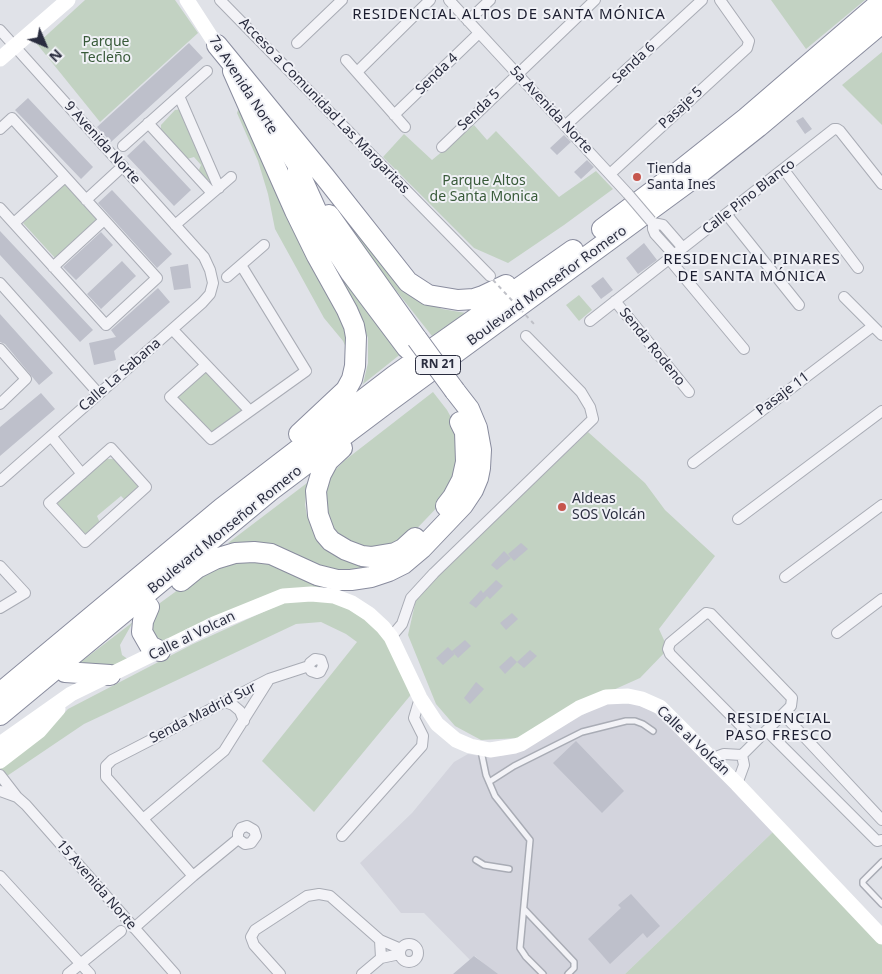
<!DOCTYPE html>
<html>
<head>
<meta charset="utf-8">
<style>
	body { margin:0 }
	#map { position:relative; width:882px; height:974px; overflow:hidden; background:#e0e2e8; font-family:"Noto Sans",sans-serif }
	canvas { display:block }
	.north { position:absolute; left:20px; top:20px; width:50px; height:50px; -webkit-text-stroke:4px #f0f1f6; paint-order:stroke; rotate:135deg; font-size:14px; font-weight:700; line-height:20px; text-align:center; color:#2a2d3f }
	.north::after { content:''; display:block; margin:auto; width:18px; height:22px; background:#2a2d3f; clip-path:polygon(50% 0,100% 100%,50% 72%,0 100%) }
</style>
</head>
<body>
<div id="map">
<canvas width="882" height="974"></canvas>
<div class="north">N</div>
</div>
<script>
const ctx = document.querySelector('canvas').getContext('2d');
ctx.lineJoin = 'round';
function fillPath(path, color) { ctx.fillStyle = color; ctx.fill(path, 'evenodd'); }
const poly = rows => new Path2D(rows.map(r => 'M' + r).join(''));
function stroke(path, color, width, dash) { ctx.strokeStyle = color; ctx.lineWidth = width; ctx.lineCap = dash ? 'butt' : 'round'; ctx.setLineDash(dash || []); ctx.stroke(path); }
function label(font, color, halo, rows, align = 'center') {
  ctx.font = font + ' "Noto Sans",sans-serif'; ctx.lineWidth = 4; ctx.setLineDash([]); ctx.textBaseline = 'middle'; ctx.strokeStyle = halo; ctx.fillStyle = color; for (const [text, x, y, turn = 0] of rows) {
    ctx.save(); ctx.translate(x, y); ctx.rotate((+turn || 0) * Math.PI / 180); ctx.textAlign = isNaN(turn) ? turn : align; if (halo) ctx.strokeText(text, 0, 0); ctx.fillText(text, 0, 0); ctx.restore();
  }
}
fillPath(poly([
	[621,702,635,704,650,710,665,720,774,831,625,974,496,974,475,956,470,960,424,913,401,913,360,863,412,813,454,762,468,754,487,757,505,755,547,735,604,703]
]), '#d3d4dd');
fillPath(poly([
	[85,0,175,0,198,33,100,122,37,44],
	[771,0,865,0,806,49],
	[882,52,882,125,842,85],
	[241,102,348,331,348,352,343,341,324,318,275,229,268,194,258,161,237,113],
	[182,109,211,179,206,181,198,172,201,165,194,157,187,159,161,131,161,125,175,110],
	[474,125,487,140,496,131,559,197,596,171,613,189,564,225,508,263,474,248,383,157,404,134,432,160],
	[64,184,98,219,55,258,23,223],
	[351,222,416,297,442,309,466,313,432,336,345,226],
	[317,238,402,353,363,384,368,363,368,338,360,317],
	[579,295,592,310,579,321,566,305],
	[207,369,244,410,212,432,177,398],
	[433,392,447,410,453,421,458,437,459,463,448,496,402,544,383,551,354,547,330,527,323,490,333,472,344,461],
	[588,432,645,483,665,510,715,556,659,629,668,649,640,678,564,712,519,738,481,740,455,726,436,704,408,635,417,595],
	[103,459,114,459,138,482,139,491,126,501,121,496,97,516,100,523,86,534,80,531,59,508,57,501],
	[307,483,305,505,307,516,316,537,395,561,344,575,271,548,228,543],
	[260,557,323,585,322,590,304,589,166,647,151,635,153,613,160,603,208,568],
	[327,598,375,623,414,691,314,812,262,761,357,642,346,634,321,622,296,624,84,724,7,776,0,768,51,727,68,709,193,644,283,603],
	[133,622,120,645,122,655,129,660,110,674,69,671],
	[774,831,882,940,882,974,625,974]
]), '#c2d2c2');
fillPath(poly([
	[189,43,203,58,111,142,97,127],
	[28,98,93,167,81,179,15,110],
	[803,117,812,129,805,134,796,121],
	[564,135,571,142,557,155,550,148],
	[144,140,191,190,174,206,127,156],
	[587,160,594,167,581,179,574,172],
	[112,190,172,254,157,268,98,203],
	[0,231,93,330,80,342,0,255],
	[101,232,113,245,76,280,63,267],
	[644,243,657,260,638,274,626,258],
	[122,261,136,276,101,309,87,294],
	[188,264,191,288,174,290,170,267],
	[603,277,613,290,601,299,591,286],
	[158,288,170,302,114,351,116,360,94,365,89,343,116,337,111,330],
	[0,314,53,373,39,385,5,344,0,342],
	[41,393,55,409,0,456,0,427],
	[521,543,528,549,514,561,508,554],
	[504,551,511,558,497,570,491,565],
	[496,580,503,586,490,599,484,593,487,596,476,608,469,603,481,590,483,593],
	[512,613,518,619,506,630,500,623],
	[465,640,471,646,458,658,452,651],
	[448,647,455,654,443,665,436,658],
	[530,650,537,656,524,668,517,662],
	[511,656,517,662,505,674,499,667],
	[476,682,484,689,470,704,464,698],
	[576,741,624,791,602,813,553,763],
	[631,894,660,926,647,938,643,933,610,964,588,939,621,908,618,905],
	[474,956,498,974,453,974]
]), '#bec0cb');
const lane = poly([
	[481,751,486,775,495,796,530,840,520,948,526,957,543,974],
	[489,782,514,766,582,732,626,721,635,721,643,724,653,731],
	[476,860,484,865,509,869],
	[882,862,863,881,863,884,882,904],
	[524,909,574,962,574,968,568,974]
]);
const street = poly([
	[220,0,490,276],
	[449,0,628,194],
	[468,21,490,0],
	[0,30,204,257,210,270,213,283,210,294,202,303,0,481],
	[297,43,342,0],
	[346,60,405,127],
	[357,72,430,0],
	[179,96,219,188],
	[394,115,479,33],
	[148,123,212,193],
	[565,126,702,0],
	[0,129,12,118,157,278,106,325,0,208],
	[123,146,207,71],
	[442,147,595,0],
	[784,170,858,268],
	[610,174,747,48,749,41,720,0],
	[86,200,123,166],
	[727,215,799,305],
	[14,223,65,177],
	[653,223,663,225,683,248],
	[653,223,653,229,655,234,674,255],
	[175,225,231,177],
	[669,259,744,349],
	[53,267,104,220],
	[227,277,264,245],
	[0,283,99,394],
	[844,297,882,335],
	[615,301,689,392],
	[590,321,834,129,837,129,840,131,882,184],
	[173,330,250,411],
	[0,349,26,379,0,404],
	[206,365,170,397,211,439,306,371,241,265],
	[51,436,82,474],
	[111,448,146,487,85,542,49,503,111,448],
	[693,463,873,326],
	[738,519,882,411],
	[0,566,25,593,0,608],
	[785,577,882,505],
	[837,633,882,599],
	[391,637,402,624,411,598,434,573,593,419,590,407,581,392,526,336],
	[225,702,233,705,240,711,244,721],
	[783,714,882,820],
	[767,731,877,841,882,840],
	[742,755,791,706,792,698,711,614,706,613,670,643,668,649,670,654,756,741],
	[713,758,724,754,742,755,744,765,737,784],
	[0,775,17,797,26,805,175,974],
	[0,791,17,797],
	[143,819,224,751,268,681],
	[342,836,422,746,423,736,414,718,420,698],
	[0,876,90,974],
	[193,876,106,777,106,766,112,760,269,679,309,666,310,663,315,659,321,660,323,666,320,672,317,673,311,671,309,666],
	[134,928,193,876,238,839,238,833,241,828,247,826,254,830,256,836,251,843,245,844,238,839],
	[380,940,401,949],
	'400 953a9 9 0 1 1 18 0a9 9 0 1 1-18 0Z',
	[68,974,121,931],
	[280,974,254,945,251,937,255,930,307,896,319,894,330,896,380,940,381,958],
	[362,974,381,958,400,954]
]);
const highway = poly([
	[217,45,325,177,408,282,428,295,458,300,474,299,483,296,506,285],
	[233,71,295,211,317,256,347,310,354,326,356,337,355,366,352,379,346,390,299,434],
	[298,170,326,232,336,250,350,272,407,348],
	[329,215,417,339],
	[602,229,673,176,746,118,882,1],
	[342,448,328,461,321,474,316,491,318,515,325,534,331,541,346,550,362,556,371,557,395,553,403,549,415,538],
	[446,506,453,497,462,480,466,462,465,432,460,422],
	[181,581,197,568,215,559,235,553,254,552,271,554,317,575,337,580,351,580,371,577,389,571,403,564,422,548,463,505,473,490,478,478,480,468,481,450,477,428,469,409,455,391],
	[149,607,143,621,142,632,150,646,160,651],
	[65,672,110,675],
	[0,693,222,508,394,376,573,250],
	[0,715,270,491,387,403,691,180,758,127,882,23]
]);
stroke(lane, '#a9acb5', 8);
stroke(street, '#a9acb5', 12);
stroke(highway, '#898c9e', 22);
stroke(lane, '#f3f3f7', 5);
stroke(street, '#f3f3f7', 10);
stroke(poly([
	[187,0,222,54],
	[0,59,68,0],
	[258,109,298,170],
	[0,744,71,694,214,624,283,596,311,594,334,596,352,603,369,614,383,627,391,637,420,698,437,724,456,740,470,746,490,750,515,746,521,744,579,708,606,697,628,696,642,699,660,707,737,784,882,937],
	[0,761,39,731,58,709]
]), '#fff', 15);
stroke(highway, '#fff', 20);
const streetBridge = poly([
	[628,194,651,221]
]);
const highwayBridge = poly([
	[417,339,455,391]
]);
stroke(streetBridge, '#a9acb5', 12, []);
stroke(highwayBridge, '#898c9e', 22, []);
stroke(poly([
	[493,280,534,324]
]), '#bfc0c7', 2, [4, 4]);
stroke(streetBridge, '#f3f3f7', 10);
stroke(highwayBridge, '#fff', 20);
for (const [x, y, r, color] of [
	[637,177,5,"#c6564d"],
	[562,507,5,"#c6564d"]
]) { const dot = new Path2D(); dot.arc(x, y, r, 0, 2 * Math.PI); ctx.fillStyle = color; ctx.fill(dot); stroke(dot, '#f0f1f6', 2); }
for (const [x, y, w] of [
	[438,365,45]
]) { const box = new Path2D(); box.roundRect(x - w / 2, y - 9.5, w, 19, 4); ctx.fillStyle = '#f0f1f6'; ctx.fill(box); stroke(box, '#2a2d3f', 1); }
label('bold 12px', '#2a2d3f', null, [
	["RN 21",438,365]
]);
label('14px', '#385a39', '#f0f1f6', [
	["Parque",106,42],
	["Tecleño",106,58],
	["Parque Altos",484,181],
	["de Santa Monica",484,197]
]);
label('14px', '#2a2d3f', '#f0f1f6', [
	["Senda 6",634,63,-43],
	["Senda 4",437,74,-44],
	["7a Avenida Norte",243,85,57],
	["Acceso a Comunidad Las Margaritas",324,106,46],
	["Pasaje 5",681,108,-43],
	["Senda 5",479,110,-44],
	["5a Avenida Norte",551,110,47],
	["9 Avenida Norte",102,143,48],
	["Calle Pino Blanco",749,197,-38],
	["Boulevard Monseñor Romero",547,286,-36],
	["Senda Rodeno",652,347,51],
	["Calle La Sabana",120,375,-41],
	["Pasaje 11",783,394,-37],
	["Boulevard Monseñor Romero",225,530,-39],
	["Calle al Volcan",192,636,-26],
	["Senda Madrid Sur",203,713,-27],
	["Calle al Volcán",693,741,43],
	["15 Avenida Norte",96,885,49]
]);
label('14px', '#2a2d3f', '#f0f1f6', [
	["Tienda",647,169],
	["Santa Ines",647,185],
	["Aldeas",572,499],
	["SOS Volcán",572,515]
], 'left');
ctx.letterSpacing = '1px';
label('15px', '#1c1e30', '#f0f1f6', [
	["RESIDENCIAL ALTOS DE SANTA MÓNICA",509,15],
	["RESIDENCIAL PINARES",752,260],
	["DE SANTA MÓNICA",752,277],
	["RESIDENCIAL",779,719],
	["PASO FRESCO",779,736]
]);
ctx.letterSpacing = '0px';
</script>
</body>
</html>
